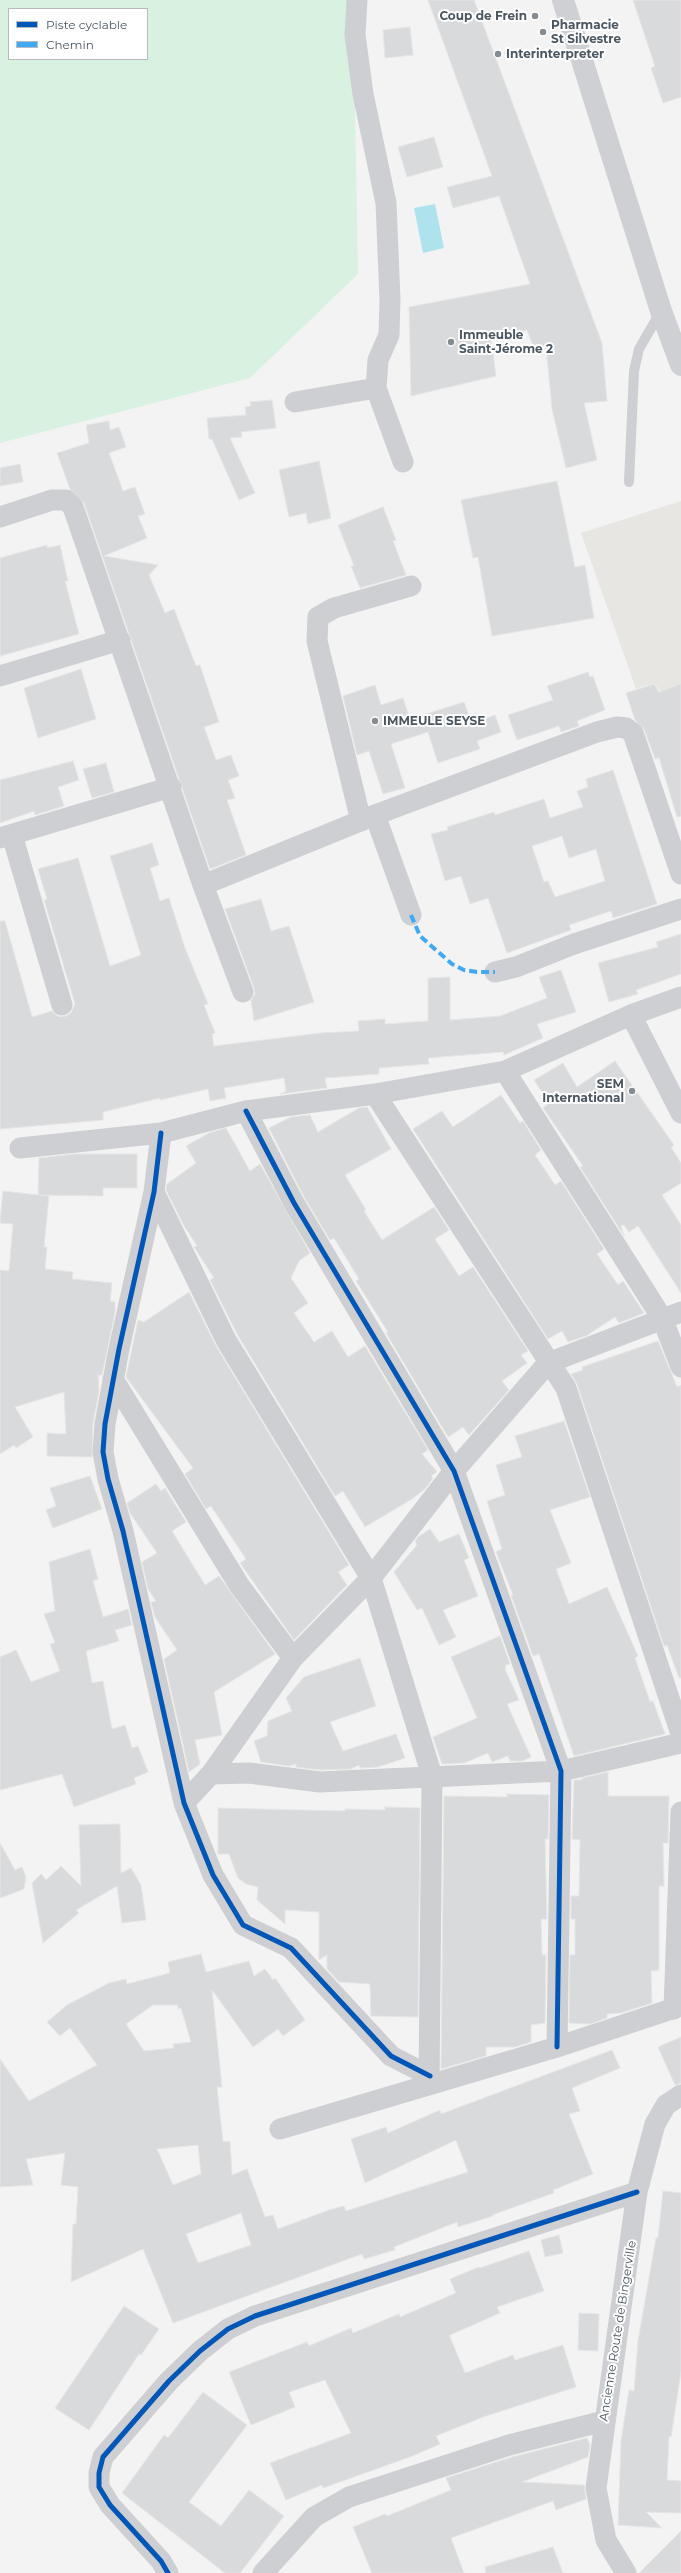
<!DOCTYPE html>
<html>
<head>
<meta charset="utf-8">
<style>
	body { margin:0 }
	#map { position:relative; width:681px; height:2573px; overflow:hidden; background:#f3f3f3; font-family:Montserrat,sans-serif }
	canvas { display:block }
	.legend { position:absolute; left:8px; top:8px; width:140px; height:52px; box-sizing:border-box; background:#fff; border:1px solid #b7bbbf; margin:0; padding:5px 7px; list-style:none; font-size:12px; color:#4a5660 }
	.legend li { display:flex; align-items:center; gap:8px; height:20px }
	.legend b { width:20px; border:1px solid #b7bbbf }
</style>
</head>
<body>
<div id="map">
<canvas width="681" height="2573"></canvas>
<ul class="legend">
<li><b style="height:5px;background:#0057b8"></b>Piste cyclable</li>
<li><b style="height:5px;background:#3fa9f5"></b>Chemin</li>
</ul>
</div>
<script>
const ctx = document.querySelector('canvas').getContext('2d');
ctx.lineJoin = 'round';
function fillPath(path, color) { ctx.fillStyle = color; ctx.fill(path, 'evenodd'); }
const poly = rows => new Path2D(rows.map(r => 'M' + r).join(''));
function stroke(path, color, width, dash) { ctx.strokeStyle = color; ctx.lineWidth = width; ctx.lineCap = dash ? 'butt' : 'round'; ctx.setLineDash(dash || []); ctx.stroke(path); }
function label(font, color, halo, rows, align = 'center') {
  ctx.font = font + ' Montserrat,sans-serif'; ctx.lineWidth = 4; ctx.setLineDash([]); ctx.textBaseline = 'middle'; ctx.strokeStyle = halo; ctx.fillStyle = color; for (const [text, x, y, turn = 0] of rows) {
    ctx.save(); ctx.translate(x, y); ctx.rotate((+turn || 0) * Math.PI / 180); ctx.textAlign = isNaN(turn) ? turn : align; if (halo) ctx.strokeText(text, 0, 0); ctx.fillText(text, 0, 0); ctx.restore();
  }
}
fillPath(poly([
	[681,501,681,719,654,683,636,689,581,533]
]), '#e7e6e2');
fillPath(poly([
	[0,0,353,0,358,274,250,378,0,443],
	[9,9,147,9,147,59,9,59]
]), '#d9f1e1');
fillPath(poly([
	[435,204,444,248,423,253,414,208]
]), '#aee3ee');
const building = poly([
	[428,0,474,0,602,343,607,401,584,403,597,460,566,468,552,409,546,346,534,348,527,330,491,339,496,376,411,396,409,307,530,284,499,196,453,208,447,187,492,176,428,0],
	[633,0,681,0,681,97,663,103,651,68,655,66,633,0],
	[410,27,413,55,385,58,383,30,410,27],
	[434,137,443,167,407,177,398,147,434,137],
	[272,400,276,428,241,432,242,437,230,438,255,493,239,500,212,439,209,439,207,418,246,415,245,407,251,406,250,402,272,400],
	[109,421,110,430,119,427,126,447,109,453,123,491,135,487,145,514,138,516,147,538,104,556,158,565,149,575,165,613,174,609,196,666,200,665,219,722,204,727,216,760,231,755,239,776,228,780,235,798,227,800,246,855,210,869,84,503,70,489,57,453,89,443,86,425,109,421],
	[319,461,331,518,308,524,306,513,289,517,279,470,319,461],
	[20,464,23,482,0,486,0,468,20,464],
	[557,481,575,567,585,565,594,618,492,636,478,557,473,558,461,500,557,481],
	[383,507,396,540,393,541,406,575,360,588,351,566,354,566,338,525,383,507],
	[47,545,47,548,60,545,68,581,65,581,79,634,0,656,0,558,47,545],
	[81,669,96,719,38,738,24,688,81,669],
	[588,672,590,677,593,676,605,710,577,721,579,726,561,732,559,726,517,740,508,715,553,700,547,686,588,672],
	[654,684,659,692,681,684,681,816,677,817,659,758,655,759,644,729,635,720,626,693,654,684],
	[375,685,381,705,403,698,410,719,464,702,472,724,495,715,501,732,477,741,480,749,438,763,428,732,391,744,405,788,383,794,369,751,357,755,343,696,375,685],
	[73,761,79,780,58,787,64,806,35,815,34,811,0,823,0,780,73,761],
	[106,763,114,792,92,798,83,769,106,763],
	[613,770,657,904,613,918,611,911,569,925,571,930,507,953,488,898,470,904,461,876,445,881,431,834,448,830,447,827,494,812,495,815,544,799,550,818,583,807,577,791,588,787,586,779,613,770],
	[562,836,569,858,596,849,605,881,555,897,548,881,544,882,532,846,562,836],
	[152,843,159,865,150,868,160,901,169,898,185,948,208,1004,204,1005,215,1033,212,1034,214,1046,321,1033,359,1031,358,1021,385,1019,385,1024,428,1021,428,978,450,977,450,1020,500,1016,547,998,539,977,561,970,576,1012,537,1024,543,1038,504,1055,503,1052,428,1058,429,1064,379,1068,379,1074,325,1078,327,1088,280,1094,286,1091,284,1078,224,1088,226,1098,210,1101,208,1089,160,1100,160,1098,103,1112,103,1120,0,1129,0,921,5,921,32,1017,52,1011,59,1017,66,1016,71,1013,75,1004,44,900,47,899,38,869,78,858,110,966,141,955,110,856,152,843],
	[261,899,271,931,289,926,314,1002,254,1021,251,1000,255,994,254,988,225,909,261,899],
	[681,934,681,974,636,990,638,994,609,1002,598,963,658,947,656,942,681,934],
	[615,1061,674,1145,671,1147,681,1163,681,1183,662,1195,681,1225,681,1293,638,1226,629,1232,624,1225,621,1226,624,1236,580,1167,583,1166,543,1108,549,1103,534,1080,563,1063,577,1087,615,1061],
	[501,1095,520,1123,523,1121,541,1150,535,1155,555,1185,561,1181,604,1249,597,1254,618,1285,623,1281,644,1313,619,1323,615,1317,586,1336,568,1342,562,1331,548,1339,413,1129,442,1111,453,1127,501,1095],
	[367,1107,391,1149,345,1175,366,1210,364,1211,382,1240,434,1207,449,1230,435,1239,459,1276,473,1267,528,1351,521,1355,527,1363,502,1381,509,1390,469,1435,463,1427,448,1437,386,1333,388,1332,356,1281,359,1279,334,1238,330,1240,304,1197,269,1128,291,1117,310,1115,318,1132,359,1108,367,1107],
	[226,1128,250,1171,260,1164,310,1253,299,1261,291,1278,308,1303,294,1313,314,1342,332,1331,348,1357,365,1346,428,1450,422,1454,437,1472,431,1476,433,1478,425,1489,412,1499,365,1527,343,1491,335,1496,237,1334,210,1280,214,1278,194,1247,197,1246,183,1224,166,1190,167,1184,196,1163,186,1146,209,1133,226,1128],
	[75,1154,137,1154,137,1188,103,1188,103,1196,39,1195,49,1196,44,1247,47,1247,45,1269,73,1272,72,1279,112,1283,110,1301,115,1302,115,1313,102,1375,98,1375,99,1392,93,1423,92,1457,47,1456,47,1433,66,1434,64,1392,15,1407,33,1437,16,1448,14,1445,0,1454,0,1270,9,1271,13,1224,0,1223,3,1191,38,1195,39,1158,75,1154],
	[189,1292,216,1346,349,1565,338,1572,347,1585,294,1640,240,1563,246,1559,211,1506,206,1509,185,1474,193,1468,126,1377,138,1320,144,1322,189,1292],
	[658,1341,677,1387,681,1385,681,1678,679,1678,667,1645,664,1646,577,1384,571,1374,583,1370,582,1367,658,1341],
	[564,1421,590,1497,550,1510,571,1563,556,1569,569,1604,607,1587,638,1656,635,1658,650,1702,653,1701,665,1734,574,1756,539,1654,533,1656,511,1595,513,1595,496,1552,502,1549,487,1501,505,1495,496,1465,522,1457,515,1436,564,1421],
	[90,1476,102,1509,53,1528,46,1510,56,1506,50,1488,90,1476],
	[156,1484,161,1491,165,1488,186,1522,172,1531,205,1585,219,1576,275,1654,214,1692,222,1735,195,1740,200,1764,189,1772,164,1659,177,1650,155,1617,151,1602,156,1601,148,1589,142,1562,157,1553,130,1513,127,1503,156,1484],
	[430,1529,439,1542,459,1534,469,1558,464,1560,478,1596,443,1610,456,1637,439,1645,422,1608,417,1610,394,1572,417,1545,415,1541,418,1537,430,1529],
	[90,1549,98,1579,93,1581,103,1617,128,1609,132,1625,115,1630,119,1641,86,1651,92,1683,103,1681,112,1729,125,1725,132,1748,138,1746,148,1772,134,1778,136,1784,74,1807,62,1774,0,1790,0,1657,16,1650,31,1682,60,1671,50,1644,55,1643,44,1614,55,1611,49,1562,90,1549],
	[500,1636,510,1664,506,1665,505,1669,519,1700,507,1704,531,1757,522,1761,510,1761,508,1756,492,1762,488,1753,464,1763,442,1764,433,1737,477,1718,451,1657,500,1636],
	[360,1658,376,1706,330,1722,343,1751,396,1734,405,1758,378,1767,360,1768,359,1765,351,1769,320,1770,296,1767,296,1764,289,1766,261,1762,254,1741,267,1736,268,1721,292,1711,286,1698,304,1677,360,1658],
	[608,1772,608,1796,669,1796,668,1843,663,1843,664,1886,659,1886,659,1970,651,1971,652,2003,621,2013,607,2014,607,2018,590,2024,569,2023,570,1955,575,1955,575,1919,571,1919,571,1896,579,1896,580,1840,572,1839,574,1780,582,1780,582,1778,608,1772],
	[506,1794,549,1795,548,1839,545,1839,547,1919,541,1919,542,1955,546,1955,545,2023,531,2025,531,2042,515,2047,486,2047,486,2056,441,2069,444,1796,508,1797,506,1794],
	[385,1807,420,1808,418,2017,371,2016,370,1984,339,1982,327,1969,327,1955,319,1960,319,1912,285,1910,285,1924,257,1900,258,1887,246,1884,238,1878,229,1854,218,1854,218,1808,345,1811,345,1809,385,1810,385,1807],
	[120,1824,121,1873,131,1868,141,1885,146,1920,122,1923,117,1886,76,1910,79,1913,43,1943,32,1883,41,1874,46,1880,61,1866,81,1886,79,1825,120,1824],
	[0,1843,15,1870,22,1867,26,1877,24,1889,0,1898,0,1843],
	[201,1954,206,1972,249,1961,254,1976,265,1969,273,1980,275,1978,305,2020,283,2036,278,2029,253,2047,212,1990,222,2087,217,2087,223,2142,230,2141,232,2175,247,2169,265,2217,273,2215,278,2229,329,2210,344,2206,346,2211,468,2172,456,2140,365,2183,351,2139,386,2127,388,2133,440,2110,441,2114,612,2050,620,2068,572,2088,580,2111,569,2114,593,2174,553,2190,554,2193,492,2215,493,2216,458,2227,457,2222,394,2247,395,2250,364,2259,362,2254,173,2323,143,2249,71,2282,73,2224,76,2224,78,2187,61,2185,65,2153,26,2159,33,2185,0,2187,0,2059,29,2101,97,2065,70,2028,60,2036,47,2022,67,2005,109,1983,126,1979,127,1984,170,1973,168,1962,201,1954],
	[153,2005,178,2005,178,2009,181,2008,191,2042,173,2044,174,2048,144,2051,126,2024,153,2005],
	[198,2145,201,2174,173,2185,157,2149,198,2145],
	[241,2213,251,2245,198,2263,186,2234,241,2213],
	[681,2037,681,2083,675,2085,658,2047,681,2037],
	[663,2191,681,2193,681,2372,671,2437,669,2436,667,2480,681,2481,681,2513,646,2512,662,2528,618,2525,621,2441,629,2390,634,2391,638,2341,656,2238,658,2238,663,2191],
	[559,2235,563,2253,545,2257,541,2240,559,2235],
	[529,2251,544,2291,497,2307,500,2313,450,2335,450,2337,465,2373,513,2355,515,2360,563,2345,576,2387,483,2417,436,2436,440,2444,410,2457,323,2488,322,2485,286,2500,270,2463,351,2433,325,2380,289,2392,295,2407,251,2425,229,2372,307,2342,309,2346,351,2328,353,2333,399,2314,400,2317,456,2293,450,2279,479,2267,480,2268,529,2251],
	[124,2306,159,2329,141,2355,139,2354,89,2430,55,2408,124,2306],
	[579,2313,599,2314,598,2351,578,2350,579,2313],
	[203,2392,247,2425,189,2502,221,2526,249,2490,284,2516,240,2573,225,2573,122,2493,164,2435,168,2438,203,2392],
	[587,2438,590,2445,588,2457,522,2482,584,2485,586,2499,556,2510,553,2501,451,2538,464,2573,372,2573,353,2527,385,2514,387,2516,451,2490,446,2478,512,2457,587,2438],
	[681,2531,681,2573,639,2573,681,2531],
	[553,2547,563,2573,486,2573,485,2567,553,2547]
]);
fillPath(building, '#d9dadb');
stroke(building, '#e5e5e6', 1);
stroke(poly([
	[629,482,634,371,639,349,661,311]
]), '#cdcfd2', 10);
stroke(poly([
	[357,0,355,35,363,94,386,203,390,300,389,335,378,360,376,388,403,462],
	[295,402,376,388],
	[0,517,52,500,66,500,73,507,203,885,243,992],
	[0,676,120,640],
	[375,815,411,915],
	[361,821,317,641,318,617,334,608,411,586],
	[12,835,62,1005],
	[0,838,171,787],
	[203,885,375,815,597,732,617,727,626,728,633,733,681,874],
	[495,972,516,967,574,944,681,909],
	[631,1015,681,1113],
	[505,1071,662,1318,681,1367],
	[375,1094,566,1388,681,1734],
	[246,1111,294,1203,454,1471,561,1771,557,2047],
	[161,1133,154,1192,119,1349,105,1424,103,1452,108,1479,123,1531,184,1803,213,1875,243,1925,291,1948,391,2056,430,2076],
	[20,1148,161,1133,246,1111,375,1094,505,1071,631,1015,681,997],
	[154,1192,226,1340,371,1578,432,1776,429,2083],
	[113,1379,239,1585,293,1658],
	[211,1774,249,1773,320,1782,561,1771,681,1743],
	[184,1803,211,1774,293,1658,371,1578,454,1471,548,1363,681,1312],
	[674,2009,681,1812],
	[280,2129,557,2047,681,2006],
	[168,2573,161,2561,110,2505,99,2487,99,2473,103,2457,116,2442,169,2381,200,2351,228,2329,255,2316,637,2192],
	[263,2573,314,2517,349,2497,509,2445,604,2421],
	[626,2573,606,2540,596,2488,637,2192,655,2124,666,2105,681,2095]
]), '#cdcfd2', 21);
stroke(poly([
	[563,0,661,311,681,365]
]), '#ced0d3', 22);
stroke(poly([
	[411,915,420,936,452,964,464,970,477,972,495,972]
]), '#3fa9f5', 4, [8, 4]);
stroke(poly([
	[246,1111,294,1203,454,1471,561,1771,557,2047],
	[161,1133,154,1192,119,1349,105,1424,103,1452,108,1479,123,1531,184,1803,213,1875,243,1925,291,1948,391,2056,430,2076],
	[168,2573,161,2561,110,2505,99,2487,99,2473,103,2457,116,2442,169,2381,200,2351,228,2329,255,2316,637,2192]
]), '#0057b8', 5);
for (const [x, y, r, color] of [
	[535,16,4,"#858d93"],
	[543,32,4,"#858d93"],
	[498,54,4,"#858d93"],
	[451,342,4,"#858d93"],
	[375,721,4,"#858d93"],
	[632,1091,4,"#858d93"]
]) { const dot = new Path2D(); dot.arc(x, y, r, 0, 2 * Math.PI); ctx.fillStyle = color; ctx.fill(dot); stroke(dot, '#fff', 1.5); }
label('bold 12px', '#4a5660', '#fff', [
	["Coup de Frein",527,16,"right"],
	["Pharmacie",551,25],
	["St Silvestre",551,39],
	["Interinterpreter",506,54],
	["Immeuble",459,335],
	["Saint-Jérome 2",459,349],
	["IMMEULE SEYSE",383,721],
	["SEM",624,1084,"right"],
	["International",624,1098,"right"]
], 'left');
label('12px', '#4a5660', '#fff', [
	["Ancienne Route de Bingerville",618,2331,-81]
]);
</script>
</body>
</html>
